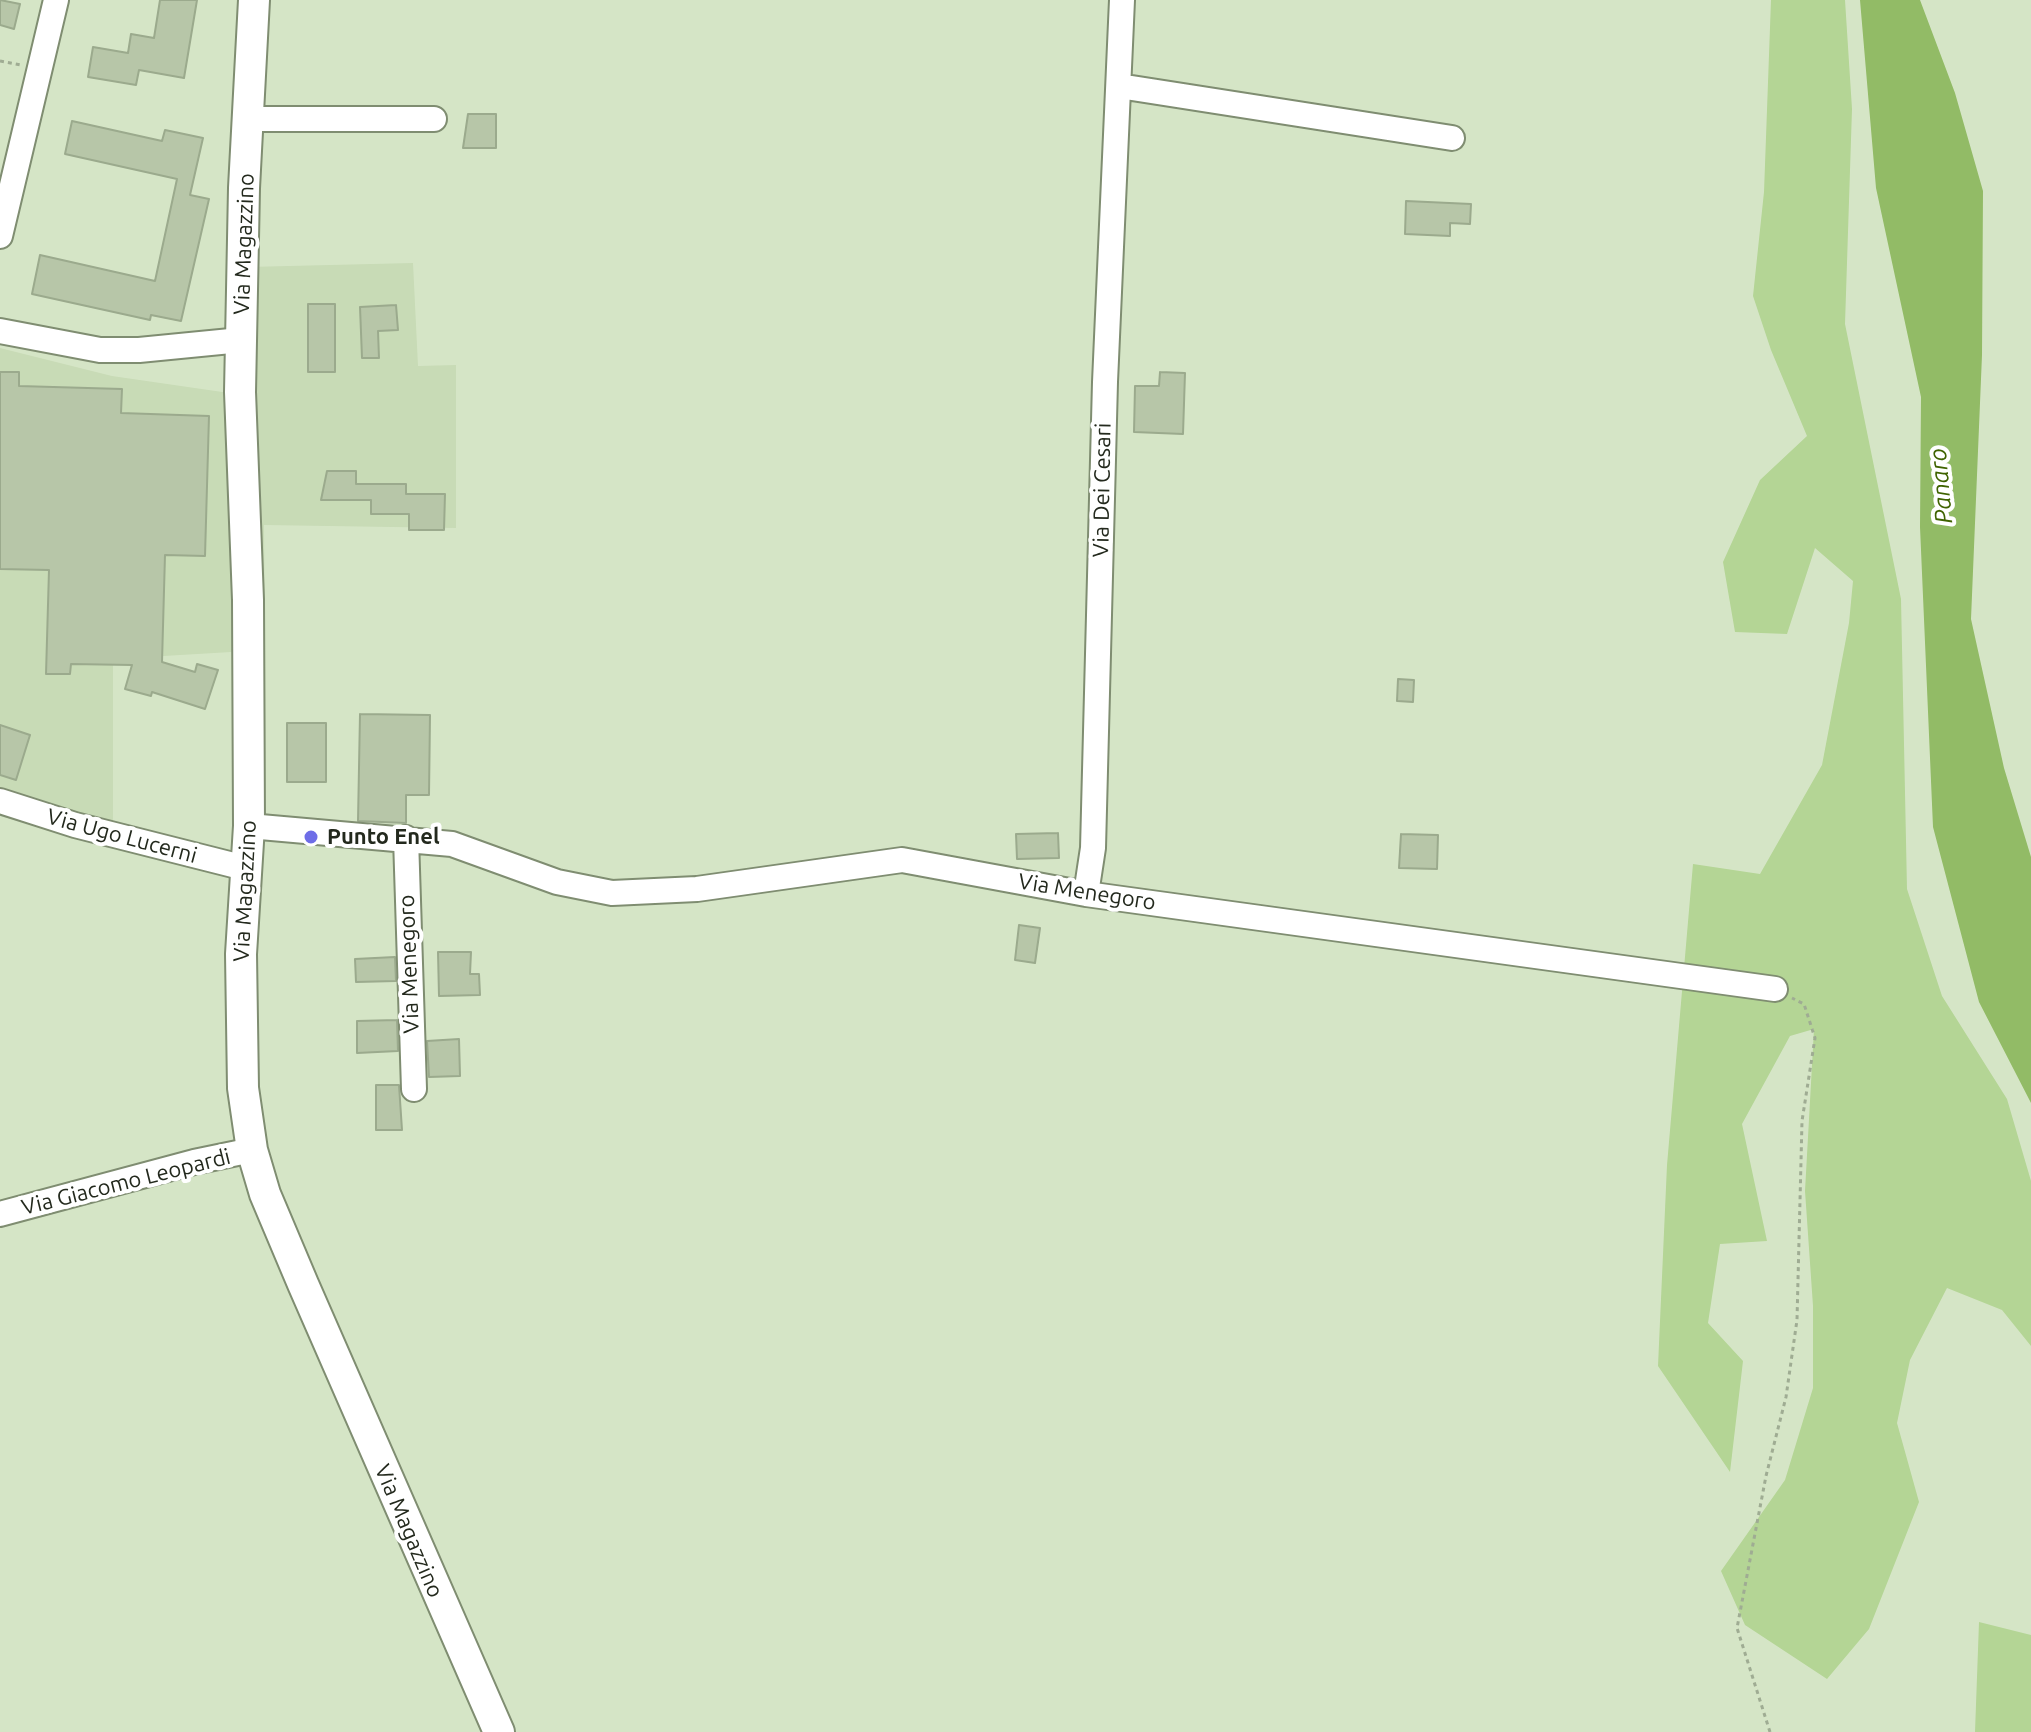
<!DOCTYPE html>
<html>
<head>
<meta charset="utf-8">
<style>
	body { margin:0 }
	canvas { display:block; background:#d5e5c6 }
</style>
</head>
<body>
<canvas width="2031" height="1732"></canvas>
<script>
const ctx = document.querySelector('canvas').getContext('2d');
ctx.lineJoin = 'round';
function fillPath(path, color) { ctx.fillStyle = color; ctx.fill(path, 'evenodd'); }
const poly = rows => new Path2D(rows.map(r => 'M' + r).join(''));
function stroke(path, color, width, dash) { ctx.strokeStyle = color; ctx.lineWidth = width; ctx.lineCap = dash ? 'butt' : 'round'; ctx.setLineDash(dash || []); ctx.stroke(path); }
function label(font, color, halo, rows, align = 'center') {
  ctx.font = font + ' Ubuntu,sans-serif'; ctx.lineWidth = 8; ctx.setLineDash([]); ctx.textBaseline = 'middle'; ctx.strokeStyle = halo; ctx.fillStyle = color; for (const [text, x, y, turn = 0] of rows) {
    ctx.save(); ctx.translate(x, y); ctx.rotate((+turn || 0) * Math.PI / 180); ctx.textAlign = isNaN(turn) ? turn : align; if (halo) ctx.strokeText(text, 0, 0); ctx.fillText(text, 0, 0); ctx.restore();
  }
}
fillPath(poly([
	[413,263,418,366,456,365,456,528,264,525,265,650,113,659,113,847,0,816,0,348,112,376,243,395,247,267]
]), '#c8dbb6');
fillPath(poly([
	[1771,0,1845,0,1852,109,1845,324,1901,599,1907,889,1942,996,2007,1099,2031,1181,2031,1346,2002,1310,1947,1288,1910,1360,1897,1423,1919,1502,1869,1629,1827,1679,1745,1625,1721,1571,1785,1480,1813,1388,1813,1306,1805,1191,1814,1029,1790,1036,1742,1124,1767,1241,1720,1244,1708,1323,1743,1361,1730,1472,1658,1366,1667,1165,1693,864,1760,874,1822,765,1849,623,1853,581,1815,548,1787,634,1735,632,1723,562,1760,480,1807,436,1771,350,1753,296,1764,192],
	[1979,1622,2031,1635,2031,1732,1975,1732]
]), '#b4d595');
fillPath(poly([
	[1860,0,1920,0,1955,93,1983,191,1982,355,1971,619,2004,768,2031,857,2031,1103,1979,1002,1933,827,1920,527,1921,397,1876,188]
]), '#92bb66');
const building = poly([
	[0,0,20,4,14,29,0,25,0,0],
	[160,0,197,0,184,78,139,70,136,85,88,77,93,47,128,53,131,34,154,38,160,0],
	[468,114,496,114,496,148,463,148,468,114],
	[72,121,162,141,165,130,203,138,190,195,209,199,181,321,151,315,150,320,32,294,40,255,155,281,177,179,65,154,72,121],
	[1406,201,1471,204,1470,224,1450,223,1450,236,1405,234,1406,201],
	[308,304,335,304,335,372,308,372,308,304],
	[396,305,398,330,378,331,379,358,362,358,360,307,396,305],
	[0,372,19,372,19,386,122,389,121,413,209,416,205,556,165,555,162,662,195,672,197,664,218,670,205,709,152,692,151,696,125,689,132,665,71,664,70,674,46,674,49,570,0,569,0,372],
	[1160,372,1185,373,1183,434,1134,432,1135,386,1159,386,1160,372],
	[327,471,356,471,356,484,406,484,406,494,445,494,444,530,409,530,409,514,371,514,371,500,321,500,327,471],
	[1398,679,1414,680,1413,702,1397,701,1398,679],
	[360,714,430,715,429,795,406,795,406,823,358,821,360,714],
	[287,723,326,723,326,782,287,782,287,723],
	[0,725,30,735,16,780,0,775,0,725],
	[1058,833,1059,858,1017,859,1016,834,1058,833],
	[1401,834,1438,835,1437,869,1399,868,1401,834],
	[1019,925,1040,928,1035,963,1015,960,1019,925],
	[438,952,471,952,470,974,479,974,480,995,439,996,438,952],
	[395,957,396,981,356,982,355,959,395,957],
	[397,1020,398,1051,357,1053,357,1021,397,1020],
	[459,1039,460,1076,429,1077,427,1041,459,1039],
	[376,1085,399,1085,402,1130,376,1130,376,1085]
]);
fillPath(building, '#b7c6a8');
stroke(building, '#9baa8d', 2);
const minor = poly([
	[1119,86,1452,138],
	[250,119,434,119],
	[0,236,56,0],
	[0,331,100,350,139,350,241,340],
	[0,801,75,825,245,868],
	[249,826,452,844,557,882,612,893,697,889,902,860,1086,894,1775,989],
	[406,838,414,1089],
	[1086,894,1093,848,1105,382,1122,0],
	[0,1214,194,1162,252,1150]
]);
const major = poly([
	[254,0,244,188,240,392,248,600,249,826,241,954,243,1088,252,1150,265,1194,303,1284,499,1732]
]);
stroke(minor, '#7f8d71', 28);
stroke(major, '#7f8d71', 34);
stroke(poly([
	[0,61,21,65],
	[1770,1732,1737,1628,1766,1476,1786,1397,1797,1320,1802,1121,1815,1038,1804,1004,1792,998]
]), '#9fac93', 3, [4, 4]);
stroke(minor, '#fff', 24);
stroke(major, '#fff', 30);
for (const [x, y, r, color] of [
	[311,837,8,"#6e6de7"]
]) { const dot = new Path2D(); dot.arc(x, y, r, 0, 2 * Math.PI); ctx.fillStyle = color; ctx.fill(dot); stroke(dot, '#fff', 3); }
label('22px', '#23291d', '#fff', [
	["Via Magazzino",244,244,-88],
	["Via Dei Cesari",1102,490,-89],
	["Via Ugo Lucerni",122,836,15],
	["Via Magazzino",245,891,-87],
	["Via Menegoro",1087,892,9],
	["Via Menegoro",409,964,-92],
	["Via Giacomo Leopardi",126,1182,-14],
	["Via Magazzino",409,1531,67]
]);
label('bold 22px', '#23291d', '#fff', [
	["Punto Enel",327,837]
], 'left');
label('italic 24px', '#3f6301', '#fff', [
	["Panaro",1941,486,-95]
]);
</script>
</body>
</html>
